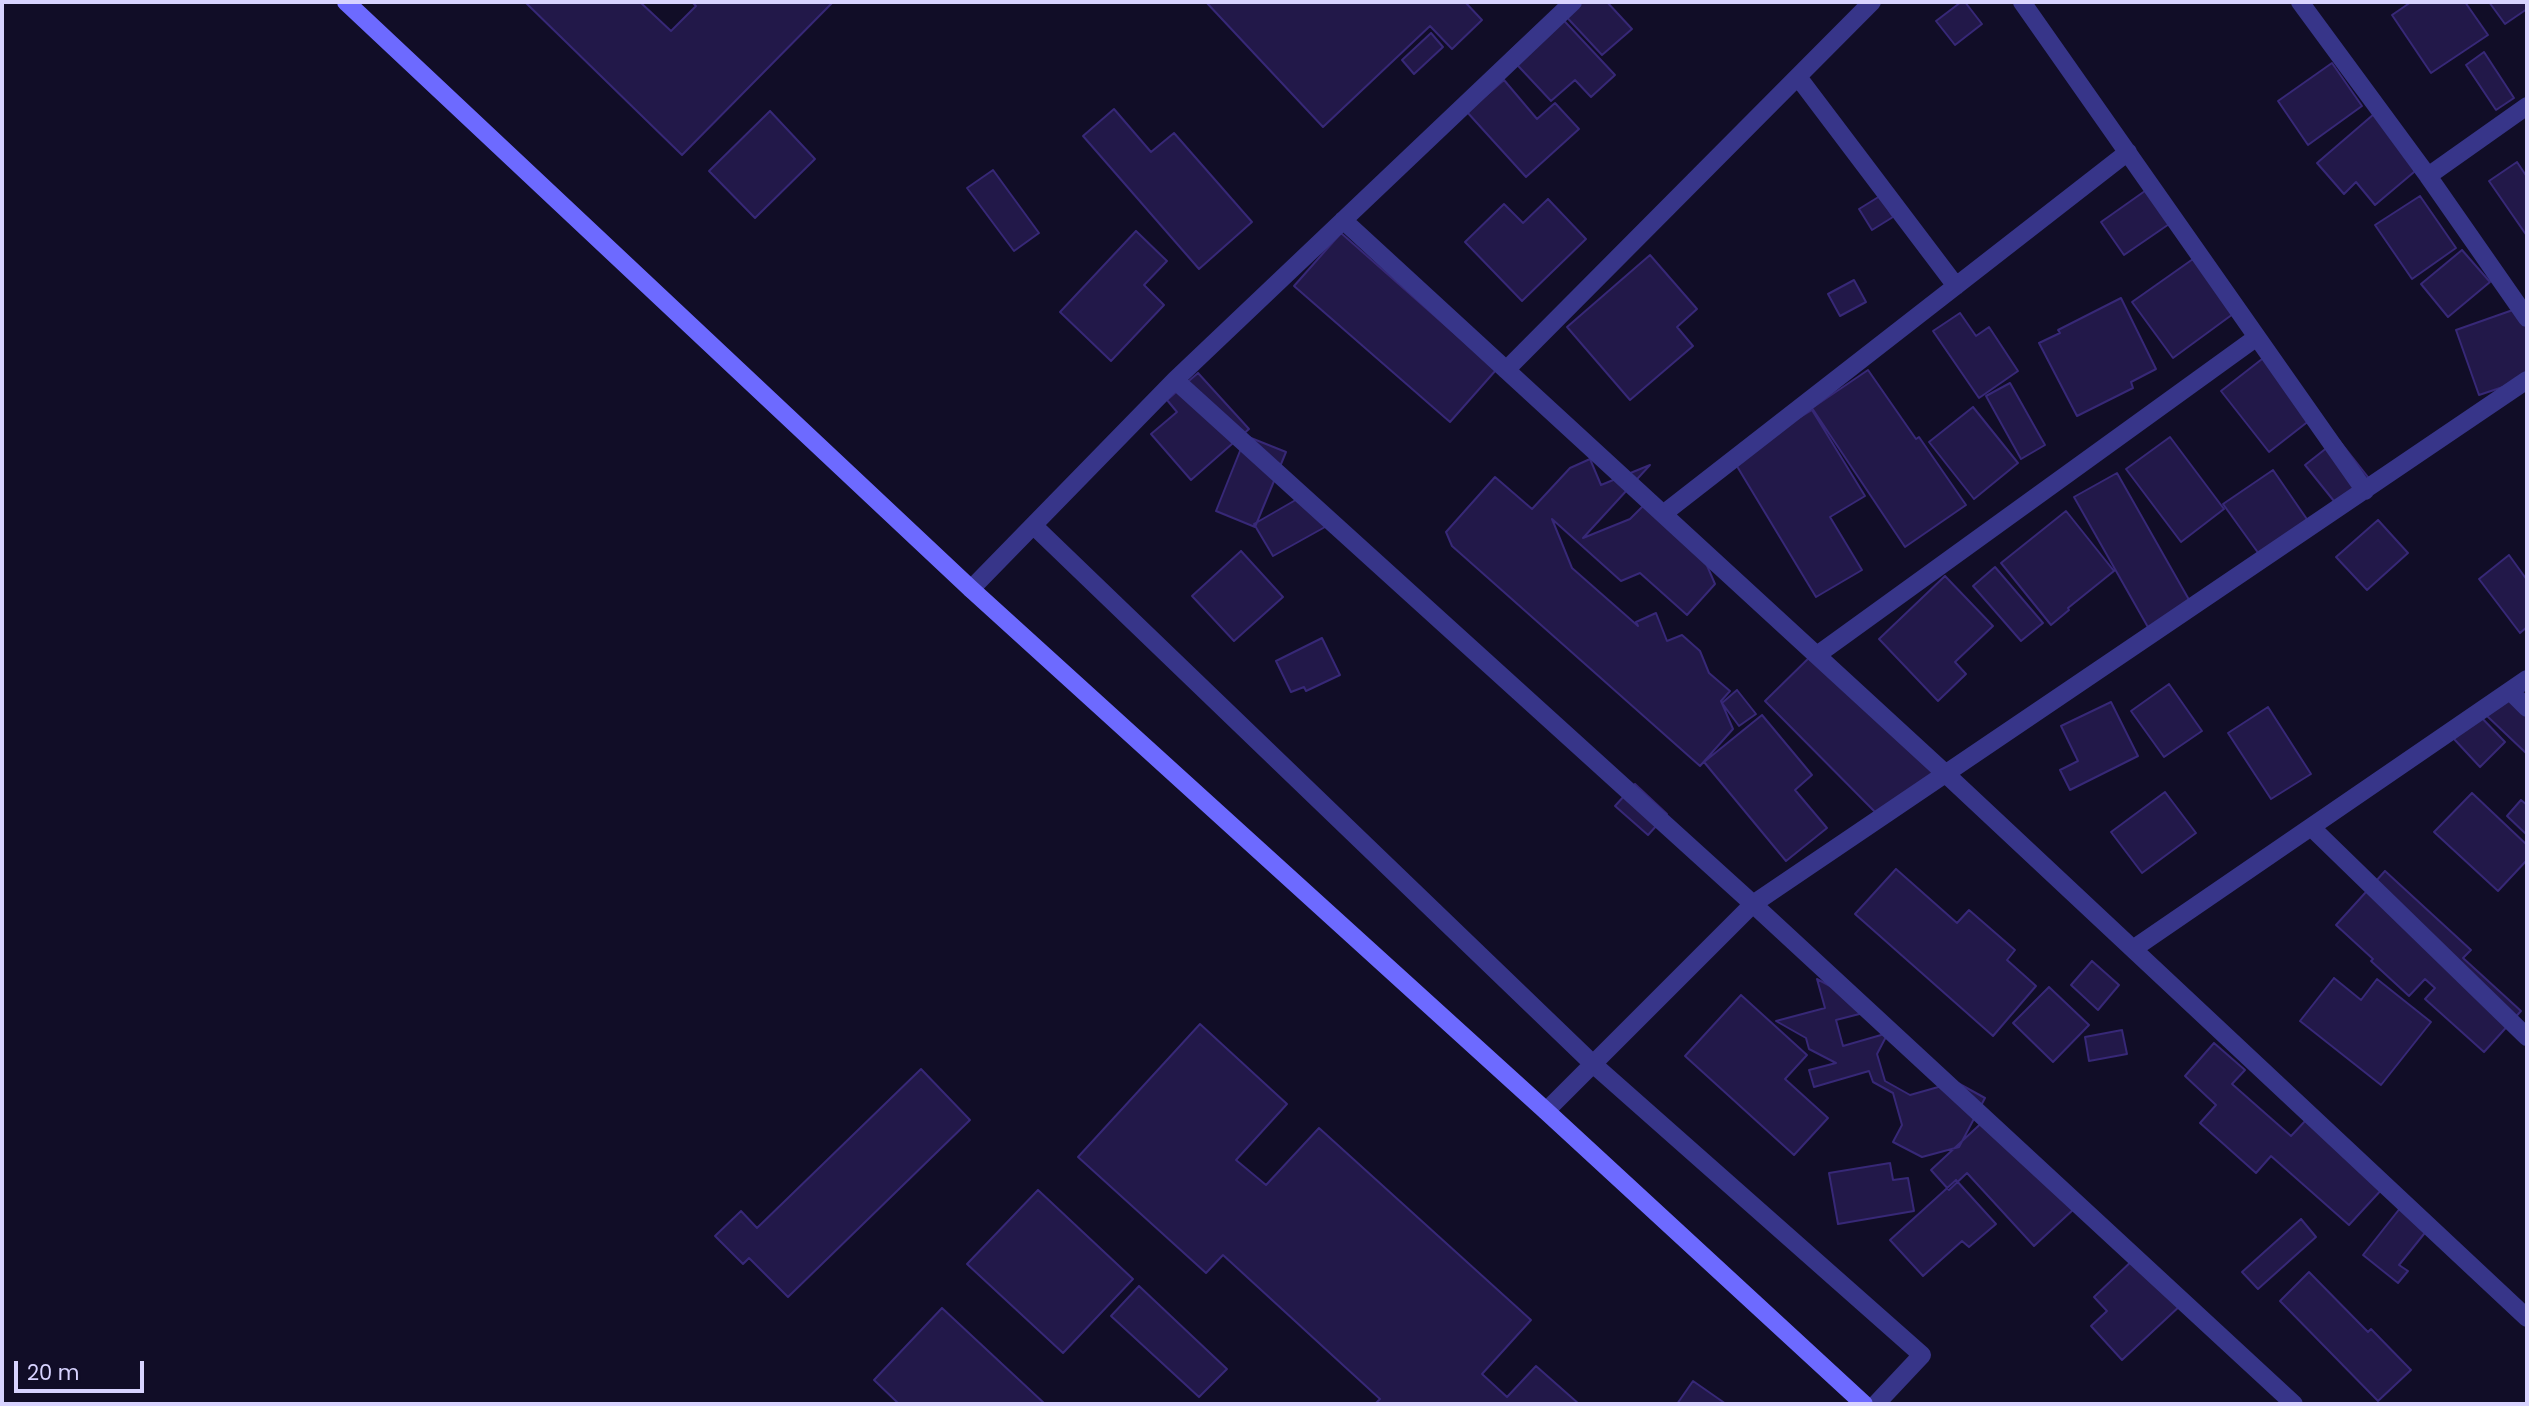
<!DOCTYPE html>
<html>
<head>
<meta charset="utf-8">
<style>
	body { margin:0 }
	#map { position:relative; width:2529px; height:1406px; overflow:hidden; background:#110d27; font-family:Poppins,sans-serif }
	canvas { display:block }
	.frame { position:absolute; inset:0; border:4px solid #d8d3ff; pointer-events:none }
	.scale { position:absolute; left:14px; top:1361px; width:130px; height:32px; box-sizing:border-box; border:4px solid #d8d3ff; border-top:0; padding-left:9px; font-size:21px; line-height:24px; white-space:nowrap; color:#d8d3ff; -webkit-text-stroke:5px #110d27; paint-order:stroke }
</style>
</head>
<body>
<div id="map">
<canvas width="2529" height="1406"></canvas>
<div class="frame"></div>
<div class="scale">20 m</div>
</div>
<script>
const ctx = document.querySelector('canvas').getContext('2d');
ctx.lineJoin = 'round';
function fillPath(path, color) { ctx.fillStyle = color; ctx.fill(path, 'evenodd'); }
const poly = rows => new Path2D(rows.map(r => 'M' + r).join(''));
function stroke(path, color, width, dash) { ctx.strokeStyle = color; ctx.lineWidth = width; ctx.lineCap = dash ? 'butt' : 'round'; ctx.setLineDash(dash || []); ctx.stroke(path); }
const building = poly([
	[525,2,640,2,671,31,696,6,692,2,833,2,682,155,525,2],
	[1206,2,1465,2,1482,20,1452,49,1430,26,1323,127,1206,2],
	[1569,2,1607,2,1632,29,1602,55,1560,10,1569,2],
	[1961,2,1965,2,1982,24,1955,45,1936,21,1961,2],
	[2411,2,2465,2,2488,35,2431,73,2392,15,2411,2],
	[2489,2,2527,2,2527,9,2505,24,2489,2],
	[1554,10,1615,75,1591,97,1575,80,1551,101,1507,54,1554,10],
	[1431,33,1443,47,1414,74,1402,60,1431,33],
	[2484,52,2514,98,2496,110,2466,65,2484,52],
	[2332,63,2362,106,2308,145,2278,101,2332,63],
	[1504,80,1537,119,1555,103,1579,129,1526,177,1467,112,1504,80],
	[1114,109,1151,152,1174,133,1252,222,1199,269,1083,136,1114,109],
	[770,111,815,159,755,218,709,171,770,111],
	[2374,114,2420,167,2375,205,2356,182,2344,194,2317,163,2374,114],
	[2517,162,2527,177,2527,236,2489,181,2517,162],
	[993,170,1039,233,1014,251,967,188,993,170],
	[2152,186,2175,220,2124,255,2101,222,2152,186],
	[1880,196,1893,217,1872,230,1859,209,1880,196],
	[2420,196,2456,248,2412,279,2375,225,2420,196],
	[1548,199,1586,239,1522,301,1465,242,1504,204,1523,223,1548,199],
	[1136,231,1167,261,1144,285,1164,305,1111,361,1060,312,1136,231],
	[1341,233,1496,370,1450,422,1294,286,1341,233],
	[2462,250,2490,282,2448,317,2421,284,2462,250],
	[1650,255,1697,309,1677,327,1693,346,1630,400,1567,327,1650,255],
	[2193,259,2233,314,2173,358,2132,302,2193,259],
	[1854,280,1866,302,1840,316,1828,294,1854,280],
	[2121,298,2156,369,2131,382,2133,388,2077,416,2039,343,2060,333,2058,330,2121,298],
	[2527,305,2527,379,2479,395,2456,330,2527,305],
	[1960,313,1976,336,1989,327,2018,371,1979,398,1933,331,1960,313],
	[2271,352,2319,413,2269,452,2221,391,2271,352],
	[1868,370,1916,439,1919,437,1966,505,1905,547,1812,408,1868,370],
	[1198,373,1249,429,1191,480,1151,434,1177,412,1167,400,1198,373],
	[2010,383,2045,445,2021,459,1986,396,2010,383],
	[1973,407,2018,463,1974,499,1929,442,1973,407],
	[1812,410,1865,496,1830,517,1862,570,1816,597,1732,458,1812,410],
	[1246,436,1286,452,1255,527,1216,511,1246,436],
	[2170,437,2224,509,2181,542,2126,469,2170,437],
	[2338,439,2375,486,2342,511,2305,465,2338,439],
	[1590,459,1601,485,1650,465,1583,538,1630,519,1645,504,1702,554,1715,584,1687,615,1640,573,1621,581,1552,519,1572,568,1638,626,1636,622,1656,613,1667,641,1682,635,1700,651,1709,673,1730,691,1721,701,1733,729,1700,766,1452,546,1446,532,1495,477,1532,509,1570,468,1590,459],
	[2273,470,2313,528,2264,561,2223,504,2273,470],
	[2117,473,2196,612,2153,636,2074,497,2117,473],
	[1306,494,1325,527,1273,556,1254,524,1306,494],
	[2066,511,2114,571,2068,608,2069,610,2051,625,2001,563,2066,511],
	[2378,520,2408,553,2367,590,2336,557,2378,520],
	[1241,551,1283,597,1234,641,1192,596,1241,551],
	[2509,555,2527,580,2527,627,2520,633,2479,579,2509,555],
	[1995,567,2043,623,2021,641,1973,586,1995,567],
	[1945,576,1993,626,1955,662,1966,674,1938,701,1879,639,1945,576],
	[1322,638,1340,675,1306,691,1304,687,1291,692,1276,661,1322,638],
	[1817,650,1938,772,1886,823,1765,701,1817,650],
	[2169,684,2202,731,2164,757,2131,711,2169,684],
	[2514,688,2527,701,2527,754,2487,716,2514,688],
	[1737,690,1756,714,1739,726,1722,703,1737,690],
	[2111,702,2138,756,2070,790,2060,770,2078,761,2061,726,2111,702],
	[2268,707,2311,774,2271,799,2228,733,2268,707],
	[1762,715,1812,775,1795,790,1827,828,1786,861,1704,762,1762,715],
	[2479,715,2505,742,2480,767,2454,739,2479,715],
	[1635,784,1667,814,1648,835,1615,806,1635,784],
	[2165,792,2196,833,2142,873,2111,832,2165,792],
	[2472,793,2527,845,2527,860,2498,891,2434,832,2472,793],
	[2521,800,2527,805,2527,835,2507,816,2521,800],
	[1896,869,1957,923,1969,910,2015,950,2007,960,2036,986,1993,1036,1855,914,1896,869],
	[2385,871,2471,950,2463,958,2521,1011,2484,1052,2425,999,2435,988,2425,979,2409,996,2371,961,2373,959,2336,925,2385,871],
	[2092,961,2119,985,2098,1010,2071,985,2092,961],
	[2334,978,2361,1000,2377,979,2431,1022,2381,1085,2300,1021,2334,978],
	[1817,979,1875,1010,1836,1020,1843,1046,1888,1033,1877,1054,1885,1081,1910,1095,1956,1082,1985,1098,1959,1147,1922,1157,1893,1142,1902,1125,1893,1093,1873,1082,1869,1071,1814,1087,1809,1070,1836,1063,1809,1049,1806,1038,1776,1021,1825,1008,1817,979],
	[2049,987,2089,1025,2053,1062,2013,1023,2049,987],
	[1741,995,1807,1055,1785,1079,1828,1118,1794,1155,1685,1056,1741,995],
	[1200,1024,1287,1104,1236,1160,1266,1185,1319,1128,1531,1320,1482,1374,1507,1397,1536,1366,1579,1404,1375,1404,1380,1399,1223,1255,1206,1273,1078,1157,1200,1024],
	[2122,1030,2127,1054,2089,1061,2085,1037,2122,1030],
	[2214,1043,2245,1070,2232,1084,2291,1136,2307,1119,2384,1187,2349,1225,2271,1156,2256,1173,2200,1123,2216,1105,2185,1076,2214,1043],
	[921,1069,970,1120,788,1297,749,1258,743,1264,715,1236,741,1211,757,1228,921,1069],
	[1989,1116,2075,1208,2034,1246,1967,1173,1949,1190,1931,1170,1989,1116],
	[1890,1163,1893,1180,1908,1178,1914,1211,1838,1224,1829,1173,1890,1163],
	[1956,1180,1996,1224,1969,1247,1962,1241,1923,1276,1890,1240,1956,1180],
	[1038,1190,1133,1279,1063,1353,967,1264,1038,1190],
	[2401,1207,2428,1229,2399,1265,2408,1271,2398,1283,2363,1255,2401,1207],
	[2301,1219,2316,1237,2258,1289,2242,1272,2301,1219],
	[2136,1257,2182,1304,2122,1360,2091,1326,2107,1311,2094,1297,2136,1257],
	[2309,1272,2368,1332,2371,1329,2411,1370,2378,1401,2280,1301,2309,1272],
	[1139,1286,1227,1369,1199,1397,1111,1316,1139,1286],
	[942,1308,1045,1404,899,1404,874,1380,942,1308],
	[1693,1381,1726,1404,1677,1404,1693,1381]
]);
fillPath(building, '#221849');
stroke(building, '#372877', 2);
stroke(poly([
	[2022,2,2365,491],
	[2300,2,2428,176,2527,318],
	[1798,77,1956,286],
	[2428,176,2527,106],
	[1343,220,1947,775,2527,1318],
	[1506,370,1872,2],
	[1175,380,1753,904,2294,1404],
	[1663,514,2128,152],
	[1034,526,1593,1064,1922,1355,1876,1404],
	[971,589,1175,380,1573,2],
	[1817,655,2257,337],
	[2510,691,2527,708],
	[2311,827,2527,1037],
	[2133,949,2527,679],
	[1546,1111,1753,904,2527,380]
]), '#373589', 18);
stroke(poly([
	[346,2,971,589,1546,1111,1864,1404]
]), '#6d6aff', 18);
</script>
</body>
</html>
